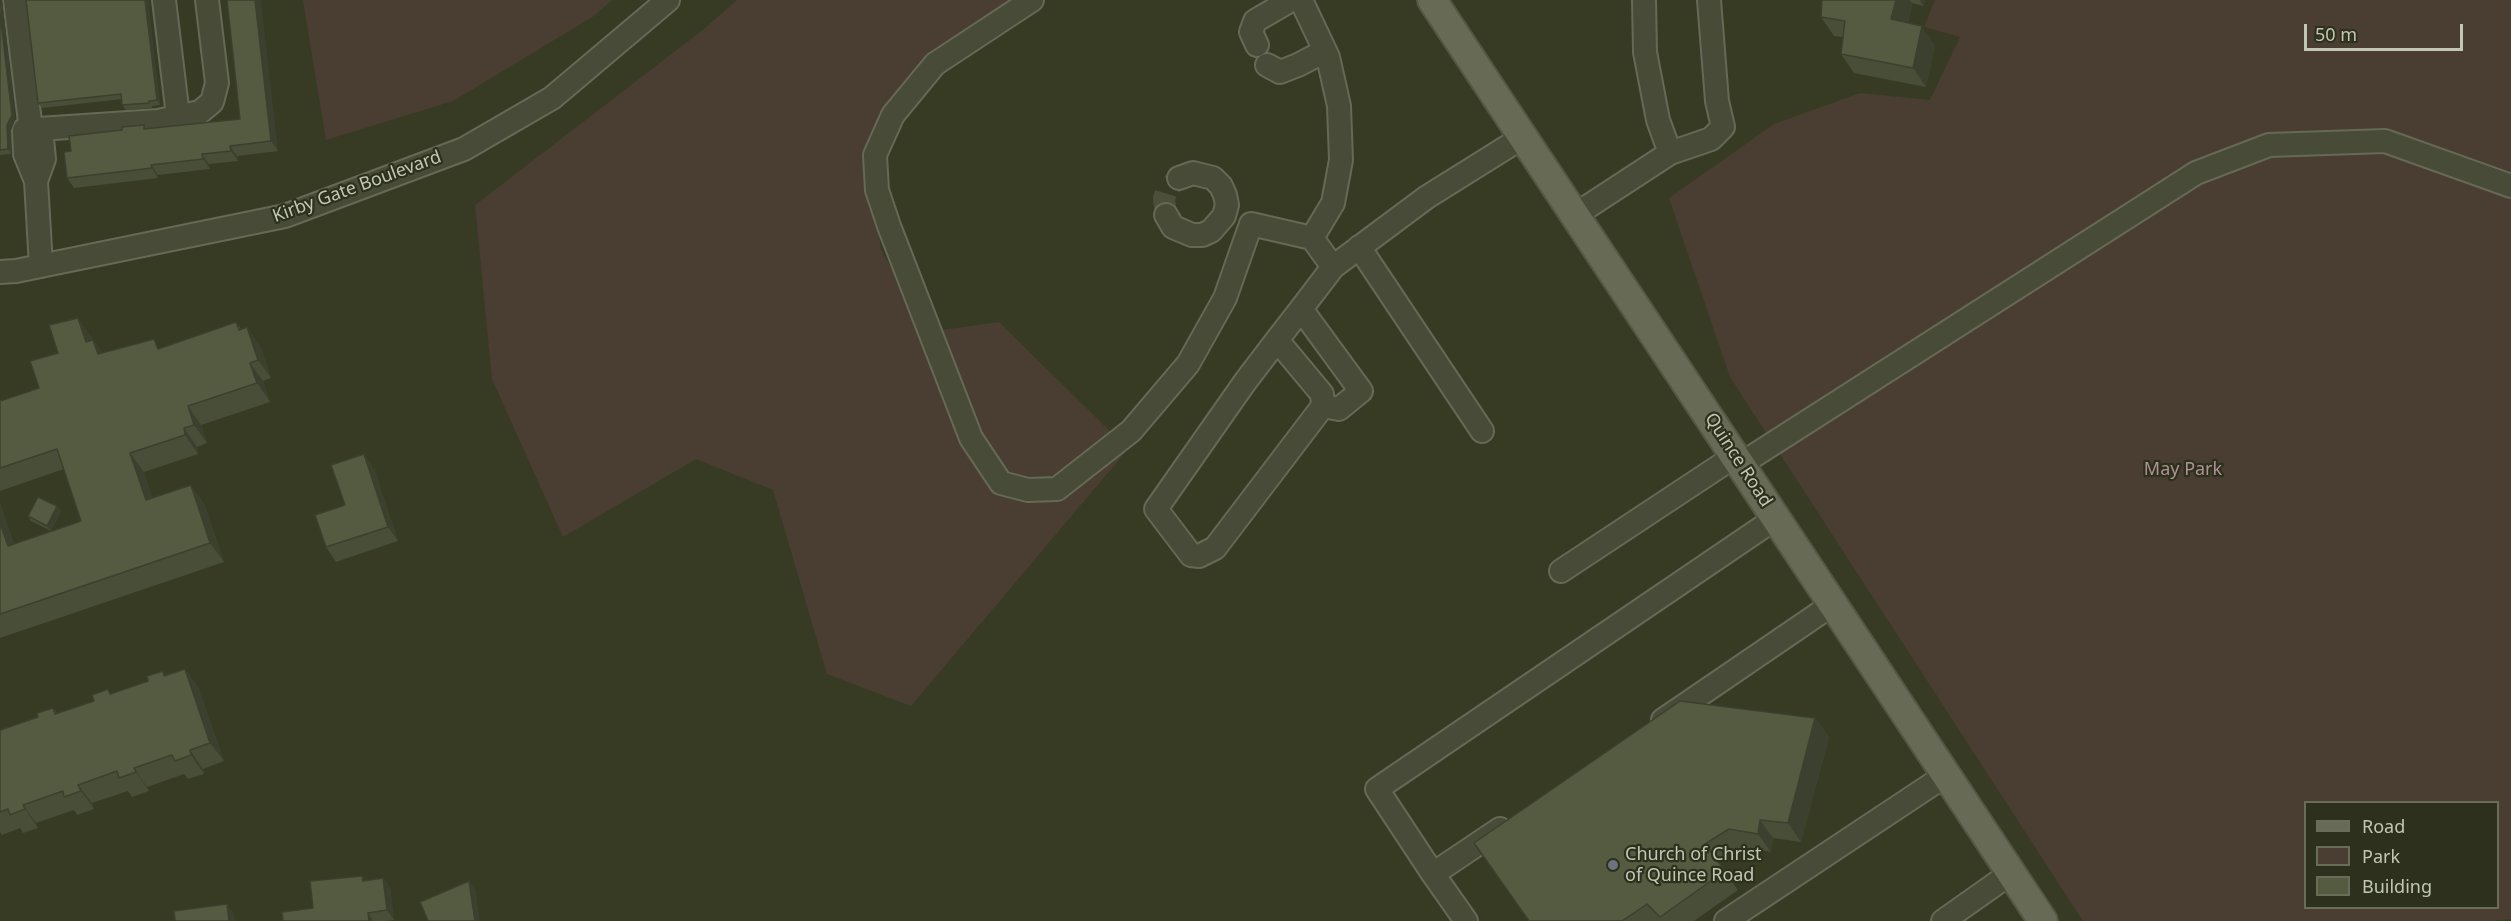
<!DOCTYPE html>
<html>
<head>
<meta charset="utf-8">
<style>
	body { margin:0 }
	#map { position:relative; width:2511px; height:921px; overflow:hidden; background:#373b24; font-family:"Noto Sans",sans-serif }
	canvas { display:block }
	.legend { position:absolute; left:2304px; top:801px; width:195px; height:108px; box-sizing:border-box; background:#2c301d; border:2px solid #686c59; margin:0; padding:8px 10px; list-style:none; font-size:18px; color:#c2c7b4 }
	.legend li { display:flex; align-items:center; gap:12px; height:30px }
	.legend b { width:30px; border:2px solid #686c59 }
	.scale { position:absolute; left:2304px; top:24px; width:159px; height:27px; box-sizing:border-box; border:3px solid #c2c7b4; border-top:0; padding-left:8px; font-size:18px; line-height:21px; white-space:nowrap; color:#c2c7b4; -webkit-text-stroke:4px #2c301d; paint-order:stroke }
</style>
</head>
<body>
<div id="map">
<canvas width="2511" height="921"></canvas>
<ul class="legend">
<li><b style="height:8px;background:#676b56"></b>Road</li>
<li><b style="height:16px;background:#493e31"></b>Park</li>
<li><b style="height:16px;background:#555b41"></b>Building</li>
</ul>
<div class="scale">50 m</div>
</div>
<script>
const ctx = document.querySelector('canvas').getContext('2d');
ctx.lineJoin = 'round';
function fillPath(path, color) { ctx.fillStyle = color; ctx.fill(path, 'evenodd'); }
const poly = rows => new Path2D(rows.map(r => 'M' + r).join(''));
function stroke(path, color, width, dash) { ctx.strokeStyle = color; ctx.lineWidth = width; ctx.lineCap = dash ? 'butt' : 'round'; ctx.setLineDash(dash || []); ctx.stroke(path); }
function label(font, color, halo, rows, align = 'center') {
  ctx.font = font + ' "Noto Sans",sans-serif'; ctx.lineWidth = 4.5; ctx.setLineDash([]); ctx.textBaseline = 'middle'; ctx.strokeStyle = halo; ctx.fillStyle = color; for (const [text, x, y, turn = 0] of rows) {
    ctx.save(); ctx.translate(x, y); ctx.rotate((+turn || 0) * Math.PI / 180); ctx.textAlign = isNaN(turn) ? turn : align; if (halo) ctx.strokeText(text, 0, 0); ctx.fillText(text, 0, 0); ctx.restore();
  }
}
fillPath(poly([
	[303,0,612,0,594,16,453,101,326,140],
	[737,0,1012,0,922,75,876,157,874,197,881,250,927,332,999,322,1128,449,911,706,827,674,773,490,696,459,563,537,492,379,475,205,704,29],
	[1935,0,2511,0,2511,919,2492,921,2083,921,1730,377,1669,198,1774,124,1860,93,1930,100,1960,37,1924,27],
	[2306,802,2498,802,2498,908,2306,908]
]), '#493e31');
stroke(poly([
	[1166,215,1164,199,1167,189,1179,178]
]), '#4c503a', 22, [22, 11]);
const minor = poly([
	[15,0,31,130],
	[164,0,178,116],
	[1032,0,935,64,893,115,875,155,877,190,889,226,971,438,1001,483,1028,490,1057,489,1131,431,1188,364,1225,298,1251,224,1312,238,1333,267],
	[1301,0,1328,57,1339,106,1341,160,1333,203,1312,238],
	[1644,0,1645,52,1658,120,1670,153],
	[1257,45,1251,32,1255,21,1291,0],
	[1267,65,1280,72,1298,65,1325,51],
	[41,129,44,159,36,181,41,266],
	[36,181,25,154,24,130,158,121,200,112,212,102,217,83,207,0],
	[1166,215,1173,227,1192,235,1202,235,1211,231,1224,216,1227,205,1225,195,1221,186,1213,178,1193,173,1179,178],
	[1575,215,1670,153,1711,139,1723,127,1717,101,1709,0],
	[1359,247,1482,431],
	[0,272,16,271,285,216,464,149,552,98,668,0],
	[1301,309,1361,391,1339,409,1323,406],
	[1277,340,1322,394,1323,406,1215,548,1199,556,1191,555,1156,509,1245,382,1277,340,1301,309,1333,267,1427,197,1523,137],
	[1741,464,2196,173,2269,145,2385,141,2511,186],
	[1561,571,1735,456],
	[1663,720,1833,604],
	[1433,874,1377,789,1776,518],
	[1466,921,1433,874,1500,829],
	[1726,921,1946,775],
	[1943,921,2011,873]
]);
const major = poly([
	[1432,0,2043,921]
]);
stroke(minor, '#656956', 26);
stroke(major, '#535744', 32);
stroke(minor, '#474b38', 22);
stroke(major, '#676b56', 28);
fillPath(poly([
	[0,0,2,0,15,120,11,130,11,154,0,155],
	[148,0,160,105,152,106,152,108,126,110,122,105,122,99,42,108,38,103],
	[227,0,278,151,237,156,238,161,209,164,210,169,158,175,158,178,74,188,67,178,71,151,147,129,240,119],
	[1820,0,1925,0,1923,6,1912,3,1908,23,1935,45,1926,87,1854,73,1841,54,1843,37,1834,36,1821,17,1822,0],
	[78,318,102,353,161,348,236,322,241,329,260,346,271,378,263,381,270,402,201,425,207,443,197,447,198,454,144,472,152,498,204,503,224,562,0,638,0,503,14,544,81,521,64,469,0,491,0,401,39,388],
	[374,468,398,541,336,562,326,547,345,505],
	[57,506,61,511,51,531,31,521,28,516],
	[185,669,198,687,224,761,203,769,204,774,188,779,184,774,147,787,149,791,132,797,128,791,92,803,94,809,77,815,74,810,36,823,38,828,23,833,20,828,2,835,0,832,0,729,1,730,38,717,53,708,57,713,94,701,148,681,163,671,165,675],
	[1815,718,1829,737,1801,842,1773,838,1771,852,1742,847,1718,863,1738,890,1694,921,1529,921],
	[383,878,390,888,394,920,386,921,282,921,313,908,365,881]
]), '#494e38');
fillPath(poly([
	[0,0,2,0,15,120,11,130,11,154,8,149],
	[145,0,148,0,160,105,157,100],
	[255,0,261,0,278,151,271,141],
	[1896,0,1910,0,1912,3,1905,38,1891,19],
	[1920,0,1925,0,1923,6],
	[1922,26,1935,45,1926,87,1913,68],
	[230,146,237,156,238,161,231,151],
	[202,154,209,164,210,169,203,159],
	[151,165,158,175,158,178,152,168],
	[78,318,91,337,99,361,86,342],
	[247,327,260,346,271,378,258,360],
	[93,340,106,358,98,354],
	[250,363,263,381,270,402,257,383],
	[188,406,201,425,207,443,194,425],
	[184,428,197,447,198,454,185,435],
	[130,453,144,472,159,518,146,500],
	[364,454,374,468,398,541,388,527],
	[191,485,204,503,224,562,210,543],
	[0,503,21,564,8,546,0,523],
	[57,506,61,511,51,531,47,526],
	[185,669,198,687,224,761,210,743],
	[1815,718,1829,737,1801,842,1788,823],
	[190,750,203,769,204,774,191,755],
	[134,768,147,787,149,791,136,772],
	[78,785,92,803,94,809,81,791],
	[23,805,36,823,38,828,25,809],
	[1760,820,1773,838,1771,852,1758,834],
	[383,878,390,888,394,920,387,910],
	[469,881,476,891,480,921,475,921],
	[227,904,234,914,235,921,229,921],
	[368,913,373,921,369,921]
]), '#3c402e');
const building = poly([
	[26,0,145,0,157,100,149,101,149,103,122,105,121,94,38,103,26,0],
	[227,0,255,0,271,141,230,146,231,151,202,154,203,159,151,165,152,168,67,178,64,152,71,151,69,136,122,130,122,127,144,125,144,129,240,119,227,0],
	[1822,0,1896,0,1891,19,1922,26,1913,68,1841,54,1845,21,1821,17,1822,0],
	[0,13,12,115,7,125,8,149,0,150,0,13],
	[78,318,86,342,93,340,98,354,154,339,158,349,236,322,239,330,247,327,258,360,250,363,257,383,188,406,194,425,184,428,185,435,130,453,146,500,191,485,210,543,0,614,0,523,8,546,81,521,57,449,0,468,0,401,39,388,30,361,58,353,49,325,78,318],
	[364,454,388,527,326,547,315,515,345,505,331,465,364,454],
	[38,497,57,506,47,526,28,516,38,497],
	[185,669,210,743,190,750,191,755,175,761,172,755,134,768,136,772,119,778,117,771,78,785,81,791,64,797,63,791,23,805,25,809,10,815,8,809,0,812,0,730,38,717,37,713,53,708,55,714,94,701,92,695,108,689,110,694,148,681,147,676,163,671,164,676,185,669],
	[1680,701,1815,718,1788,823,1760,820,1758,834,1729,829,1705,844,1725,871,1660,917,1647,904,1622,921,1529,921,1474,843,1680,701],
	[362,876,363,881,383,878,387,910,368,913,369,921,282,921,283,921,282,912,313,908,310,881,362,876],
	[469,881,475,921,428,921,420,902,469,881],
	[227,904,229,921,175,921,174,911,227,904]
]);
fillPath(building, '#555b41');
stroke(building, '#3c402e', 1.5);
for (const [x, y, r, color] of [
	[1613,865,6,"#6b7280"]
]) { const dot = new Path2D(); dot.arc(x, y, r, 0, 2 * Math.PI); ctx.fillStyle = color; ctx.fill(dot); stroke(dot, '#2c301d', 2); }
label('18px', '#c2c7b4', '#2c301d', [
	["Kirby Gate Boulevard",357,187,-20],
	["Quince Road",1738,460,57]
]);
label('18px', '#b09195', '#2c301d', [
	["May Park",2183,470]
]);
label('18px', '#c2c7b4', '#2c301d', [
	["Church of Christ",1625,855],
	["of Quince Road",1625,876]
], 'left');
</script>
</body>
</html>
